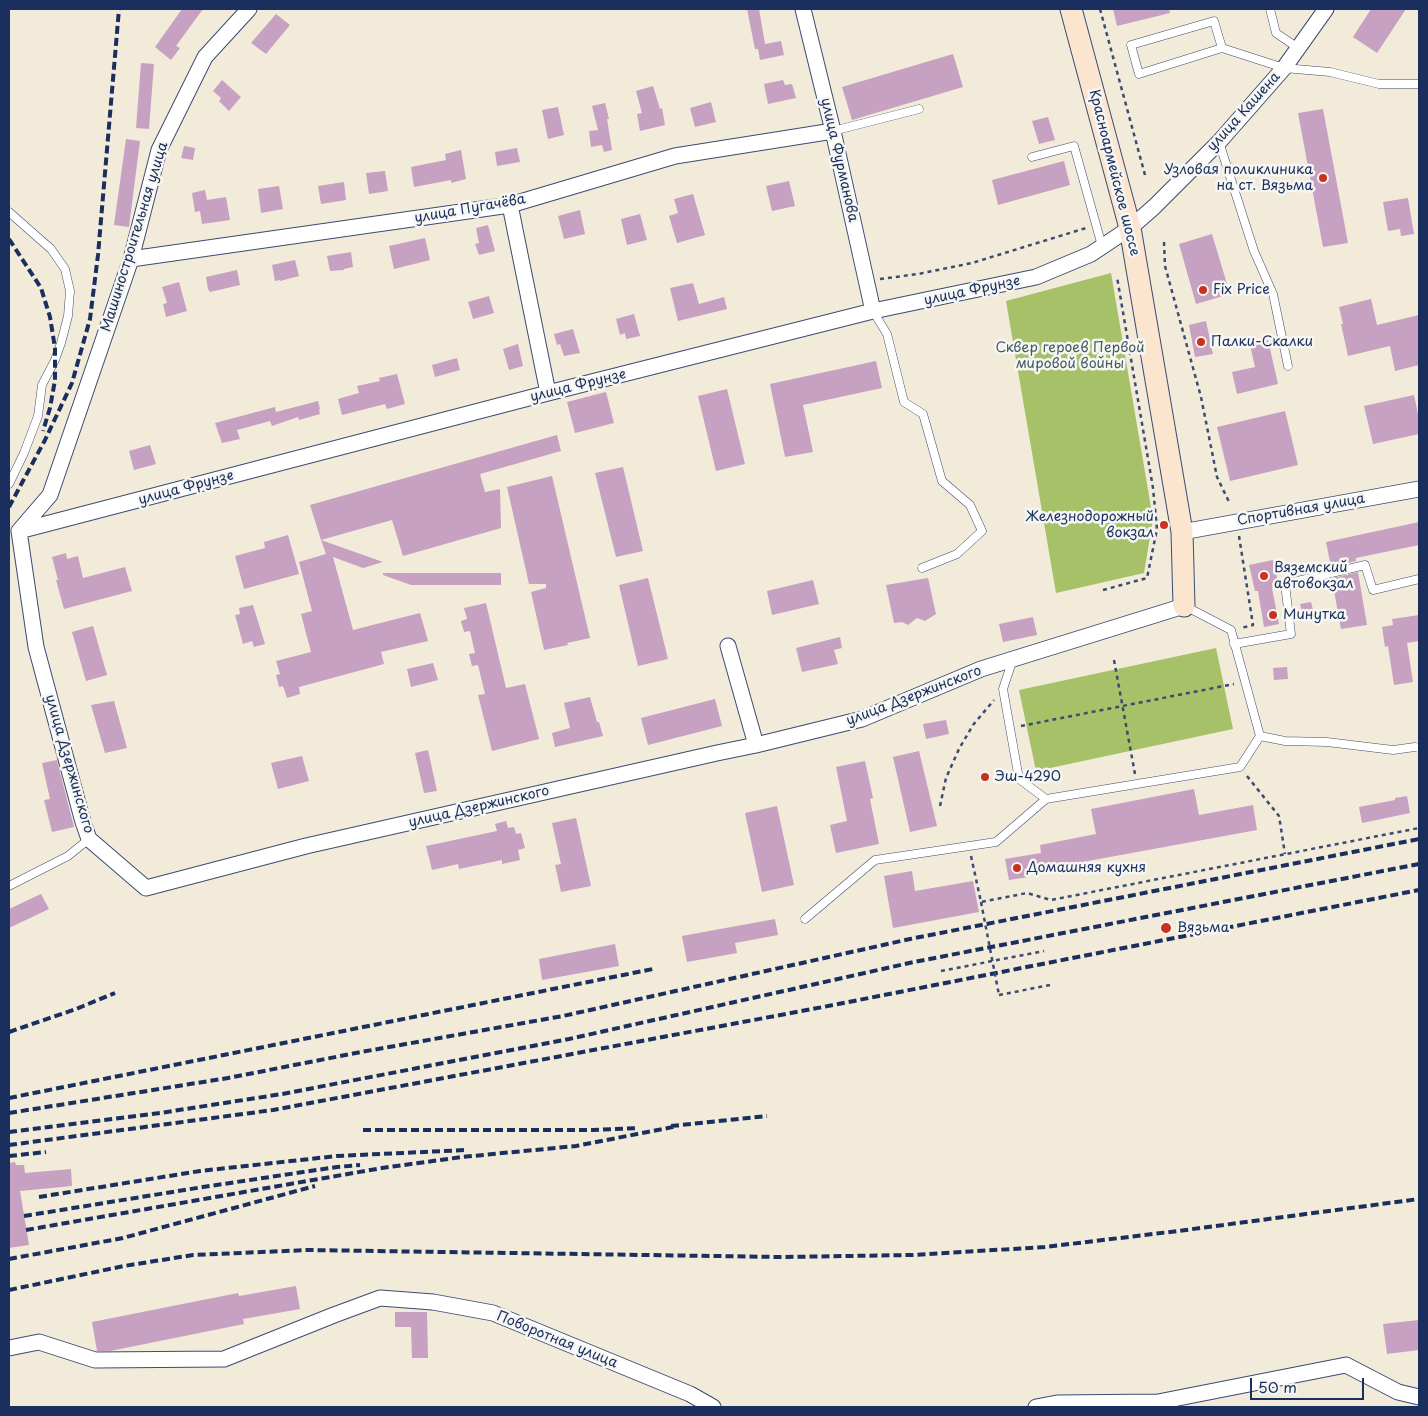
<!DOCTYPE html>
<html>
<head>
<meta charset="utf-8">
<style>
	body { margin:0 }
	#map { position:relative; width:1428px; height:1416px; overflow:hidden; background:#f2ebda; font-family:"Playpen Sans",sans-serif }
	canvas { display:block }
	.frame { position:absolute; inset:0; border:10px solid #1b2f5e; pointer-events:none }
	.scale { position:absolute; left:1250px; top:1378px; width:114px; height:22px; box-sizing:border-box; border:2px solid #1b2f5e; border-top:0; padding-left:6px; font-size:15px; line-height:18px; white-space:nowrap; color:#1b2f5e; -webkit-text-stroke:4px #f6f6f2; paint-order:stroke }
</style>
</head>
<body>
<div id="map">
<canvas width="1428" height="1416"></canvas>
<div class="frame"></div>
<div class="scale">50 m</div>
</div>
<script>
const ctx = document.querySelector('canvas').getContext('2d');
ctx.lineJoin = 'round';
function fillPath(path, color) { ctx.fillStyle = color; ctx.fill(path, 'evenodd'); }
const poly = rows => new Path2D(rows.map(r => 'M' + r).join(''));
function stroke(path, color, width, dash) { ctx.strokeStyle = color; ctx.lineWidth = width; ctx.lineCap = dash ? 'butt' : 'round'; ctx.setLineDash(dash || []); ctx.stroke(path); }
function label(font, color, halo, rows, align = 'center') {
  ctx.font = font + ' "Playpen Sans",sans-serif'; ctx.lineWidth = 5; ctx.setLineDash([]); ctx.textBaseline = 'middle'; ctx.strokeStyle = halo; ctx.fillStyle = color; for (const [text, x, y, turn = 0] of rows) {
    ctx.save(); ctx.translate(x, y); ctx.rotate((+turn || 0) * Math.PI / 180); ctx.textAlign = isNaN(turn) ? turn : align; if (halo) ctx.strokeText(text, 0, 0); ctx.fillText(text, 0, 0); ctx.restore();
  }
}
fillPath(poly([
	[1111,273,1153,519,1144,573,1056,593,1006,301],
	[1216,648,1233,729,1036,771,1019,690]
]), '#a6c167');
fillPath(poly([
	[182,9,203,9,176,46,180,48,171,60,155,47],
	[747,9,759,9,765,44,781,41,784,55,760,60,758,49,755,49],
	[1113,9,1169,9,1170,13,1117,26],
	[1371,9,1406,9,1377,53,1353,37],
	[276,14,290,25,266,54,251,43],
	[953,54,963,87,852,120,842,87],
	[141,63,154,64,149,129,136,128],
	[222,80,241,97,229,111,219,101,221,98,213,91],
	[783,80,785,85,792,84,796,98,768,104,764,84],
	[653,86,660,109,662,108,665,125,640,131,637,114,642,113,636,91],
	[711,102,716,122,695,127,690,108],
	[605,103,609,119,607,119,612,150,604,152,602,145,591,147,589,131,598,130,592,106],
	[558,107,564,135,548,139,542,110],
	[1323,109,1348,243,1323,247,1298,113],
	[1048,117,1055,140,1039,144,1032,121],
	[126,139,140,141,129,227,114,225],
	[184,146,195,148,193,160,181,158],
	[517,148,520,162,497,166,495,152],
	[461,150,466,179,451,183,451,180,414,187,411,167,446,160,445,154],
	[1064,161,1070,185,998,205,992,180],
	[385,171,388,191,369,194,366,173],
	[789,181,795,206,772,211,766,186],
	[344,182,346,200,321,204,318,186],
	[279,186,283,209,261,213,258,189],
	[205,190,207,200,226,197,230,220,202,224,200,211,195,212,192,193],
	[693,194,705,235,677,243,669,216,678,213,674,199],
	[1408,198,1414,234,1401,236,1400,229,1388,231,1383,202],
	[580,210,585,234,564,239,558,216],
	[640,214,647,240,627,245,621,219],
	[488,225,495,251,479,255,475,244,479,243,476,228],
	[1212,234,1230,294,1196,304,1179,244],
	[425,238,430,260,394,269,389,246],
	[351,252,353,267,344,269,344,270,330,271,327,256],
	[295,260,299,276,280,281,280,280,275,281,272,265],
	[237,270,240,285,210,292,208,289,206,277],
	[179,282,187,311,166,317,163,304,167,303,162,287],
	[693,283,699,304,724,297,727,309,678,321,670,288],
	[489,296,494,313,473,319,468,302],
	[1371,299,1377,325,1419,315,1419,365,1395,371,1390,346,1348,356,1341,324,1343,324,1339,307],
	[634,314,640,336,626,339,625,333,620,335,616,319],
	[1206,321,1213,354,1195,357,1189,325],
	[573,329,580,353,564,356,560,344,557,345,554,334],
	[1268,340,1278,384,1237,394,1232,372,1255,367,1250,345],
	[518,344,523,366,509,370,503,349],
	[457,358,460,370,435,377,432,365],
	[876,361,882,388,803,405,813,452,785,457,770,384],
	[397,374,405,404,387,409,385,404,342,415,338,399,359,393,357,386,380,381,379,378],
	[727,389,745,464,716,471,698,396],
	[606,392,614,423,575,433,567,402],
	[1414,395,1419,419,1419,434,1373,444,1364,406],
	[318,401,320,409,319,410,320,414,299,420,298,417,272,426,270,421,237,430,240,439,222,443,215,423,275,407,276,412],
	[1285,411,1298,465,1230,481,1217,427],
	[557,435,561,451,480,474,485,492,500,489,501,528,403,556,392,520,321,540,310,505],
	[150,445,156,464,134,470,129,451],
	[623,467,643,551,616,557,595,473],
	[552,476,590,638,567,643,568,645,544,650,531,592,546,588,546,584,529,584,507,487],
	[1419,522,1419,545,1356,558,1356,561,1331,567,1326,542],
	[288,535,299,574,244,589,235,556,265,548,264,542],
	[321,540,383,562,363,568,333,557,353,630,420,613,428,641,381,652,384,664,299,687,300,694,287,698,283,686,279,687,276,675,280,674,276,661,311,652,301,614,312,611,299,562,326,554],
	[66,553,67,559,78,556,83,578,125,567,132,591,64,609,56,580,58,580,52,557],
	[1273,560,1279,586,1272,588,1279,624,1264,627,1258,591,1255,591,1249,565],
	[1358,572,1367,625,1341,629,1332,580,1334,580,1333,578],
	[383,573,501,573,501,585,411,585,383,575],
	[648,578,668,659,638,666,619,585],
	[928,578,936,614,925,621,917,618,908,625,902,622,894,623,886,585],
	[813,580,819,604,772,615,767,591],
	[1311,602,1314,614,1303,616,1300,604],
	[486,603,506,688,525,684,539,739,492,751,478,695,485,694,478,665,472,666,469,654,475,653,470,631,464,632,461,621,467,619,464,608],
	[253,605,265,644,254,647,252,641,243,644,235,615,240,614,239,608],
	[1419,615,1419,641,1407,643,1413,682,1394,685,1388,646,1385,647,1382,627,1393,625,1392,619],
	[1033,617,1037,635,1003,642,999,624],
	[93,626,107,675,86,681,72,632],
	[840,637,842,648,834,650,838,664,802,672,796,648],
	[433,663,438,680,411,687,407,669],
	[1287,667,1288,679,1274,680,1273,668],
	[590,697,597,722,599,722,603,736,555,747,552,733,570,728,564,703],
	[715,699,722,726,648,745,641,718],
	[114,701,127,748,105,753,91,705],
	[946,720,949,734,926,739,923,724],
	[428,750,437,791,424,793,415,753],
	[919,751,937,826,910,832,893,757],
	[302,756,309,781,278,789,271,763],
	[57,760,74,827,52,832,44,800,50,799,42,763],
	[865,761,873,798,870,799,879,844,836,853,830,825,847,821,836,767],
	[1194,789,1199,815,1253,805,1257,830,1028,872,1029,877,1009,880,1005,859,1041,853,1040,845,1096,834,1091,809],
	[1407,796,1410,813,1362,823,1359,807,1395,800,1395,798],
	[777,806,794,885,762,892,745,813],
	[576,818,591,886,561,892,555,865,561,864,552,823],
	[506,821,508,828,514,827,516,834,521,833,525,848,518,850,520,860,502,864,502,860,459,869,458,864,432,870,426,846,497,831,495,824],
	[912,871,915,891,973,881,979,912,893,928,884,876],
	[41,894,49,909,9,928,9,909],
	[775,919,778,935,735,943,737,953,687,962,682,936],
	[615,944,619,966,542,980,539,959],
	[15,1162,16,1165,24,1165,25,1173,71,1169,72,1186,20,1191,29,1245,9,1248,9,1163],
	[296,1286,300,1309,243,1319,244,1324,110,1351,97,1351,92,1322,238,1293,239,1296],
	[395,1312,427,1312,428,1358,412,1358,411,1327,395,1327],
	[1419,1320,1419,1350,1387,1354,1383,1324]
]), '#c6a1c1');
const lane = poly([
	[1270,9,1276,33,1298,48],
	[1222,48,1214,21,1131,45,1139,74,1222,48,1284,68,1330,72,1379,84,1419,84],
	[833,131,919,109],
	[1219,142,1254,251,1273,294,1288,366],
	[1032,157,1074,146,1102,246],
	[9,212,51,249,65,269,70,291,68,316,61,343,55,360,42,385,38,416,24,453,9,484],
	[873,311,887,334,904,402,923,414,942,481,970,505,982,531,957,554,922,568],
	[1234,644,1291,634,1285,584,1365,565,1373,590,1419,579],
	[1013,659,1003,689,1019,779,1046,799,1240,767,1260,736,1231,630,1185,606],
	[1260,736,1285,741,1327,742,1393,750,1415,747,1419,748],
	[9,886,68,856,89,839],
	[805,919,875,860,996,842,1046,799]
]);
const street = poly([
	[803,9,833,131,873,311],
	[510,205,548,393],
	[131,259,510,205,675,156,833,131],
	[19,531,36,647,83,822,89,839,146,888,306,846,717,753,756,745,862,719,981,669,1184,606],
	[19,531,548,393,873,311,1036,277,1091,254,1130,228,1154,207,1219,142,1284,68,1326,9],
	[19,531,50,495,131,259,159,150,205,57,249,9],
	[1182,532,1419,489],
	[728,646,756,745],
	[9,1348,39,1342,95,1360,224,1359,334,1315,380,1298,433,1302,493,1313,690,1394,713,1407],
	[1036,1407,1057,1403,1158,1402,1346,1365,1398,1392,1419,1397]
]);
const secondary = poly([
	[1071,9,1130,228,1182,532,1184,606]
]);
stroke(lane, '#3b4b71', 9);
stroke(street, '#3b4b71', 17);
stroke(secondary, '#3b4b71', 23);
stroke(poly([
	[1100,9,1145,175],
	[1164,242,1165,266,1201,397,1217,477,1230,504],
	[880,279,918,274,972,263,1086,228],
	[1239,536,1253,625,1241,628],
	[1103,590,1147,578,1157,529,1153,488,1117,277],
	[1114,660,1135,774],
	[1021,726,1234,684],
	[1247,776,1279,816,1285,854],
	[940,806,946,778,959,749,973,725,994,700],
	[971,856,981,902,1027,893,1051,900,1419,828],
	[941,971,1044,951],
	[999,995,1050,985]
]), '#3b4b71', 2.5, [4, 4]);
stroke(lane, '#fff', 8);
stroke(street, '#fff', 15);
stroke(secondary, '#fce5cf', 21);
stroke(poly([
	[9,239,41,288,50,317,55,348,55,380,50,408,43,431],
	[9,507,45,440,72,383,90,319,98,255,119,9],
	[9,1032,76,1009,115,993],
	[9,1098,653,969],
	[9,1113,228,1078,361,1052,563,1016,910,939,1419,839],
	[671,1126,767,1116],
	[363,1130,593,1130,638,1128],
	[9,1132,160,1113,282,1094,569,1039,914,962,1419,864],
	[9,1145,273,1110,823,1007,1419,890],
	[9,1156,46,1152],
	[39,1197,200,1171,337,1156,466,1150],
	[24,1216,203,1187,337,1167,360,1165],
	[26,1230,382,1168,462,1157,576,1146,678,1126],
	[9,1259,123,1238,315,1186],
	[9,1290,124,1266,193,1255,308,1250,781,1257,912,1255,1045,1247,1178,1231,1419,1199]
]), '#1b2f5e', 4, [8, 4]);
stroke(poly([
	[981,902,999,995]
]), '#3b4b71', 2.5, [4, 4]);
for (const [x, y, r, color] of [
	[1323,178,5,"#c8321e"],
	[1203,290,5,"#c8321e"],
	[1201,342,5,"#c8321e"],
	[1164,525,5,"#c8321e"],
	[1264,576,5,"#c8321e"],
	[1273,615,5,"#c8321e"],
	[985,777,5,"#c8321e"],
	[1017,868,5,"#c8321e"],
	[1166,928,6,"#c8321e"]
]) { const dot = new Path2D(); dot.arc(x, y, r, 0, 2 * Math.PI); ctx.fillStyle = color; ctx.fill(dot); stroke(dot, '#f6f6f2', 2); }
label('14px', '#1b2f5e', '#f6f6f2', [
	["улица Кашена",1244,112,-48],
	["улица Фурманова",839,160,77],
	["Красноармейское шоссе",1114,173,76],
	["улица Пугачёва",470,209,-10],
	["Машиностроительная улица",135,237,-73],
	["улица Фрунзе",972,291,-12],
	["улица Фрунзе",578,386,-14],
	["улица Фрунзе",186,488,-15],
	["Спортивная улица",1301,510,-10],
	["улица Дзержинского",914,696,-21],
	["улица Дзержинского",69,764,74],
	["улица Дзержинского",479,807,-13],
	["Поворотная улица",557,1340,22]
]);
label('14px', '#1b2f5e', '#f6f6f2', [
	["Узловая поликлиника",1313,170,"right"],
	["на ст. Вязьма",1313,186,"right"],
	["Fix Price",1213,290],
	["Палки-Скалки",1211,342],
	["Железнодорожный",1154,517,"right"],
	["вокзал",1154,533,"right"],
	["Вяземский",1274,568],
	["автовокзал",1274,584],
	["Минутка",1283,615],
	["Эш-4290",995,777],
	["Домашняя кухня",1027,868],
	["Вязьма",1177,928]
], 'left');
label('14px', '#455b61', '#f6f6f2', [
	["Сквер героев Первой",1070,348],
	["мировой войны",1070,364]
]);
</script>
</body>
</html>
